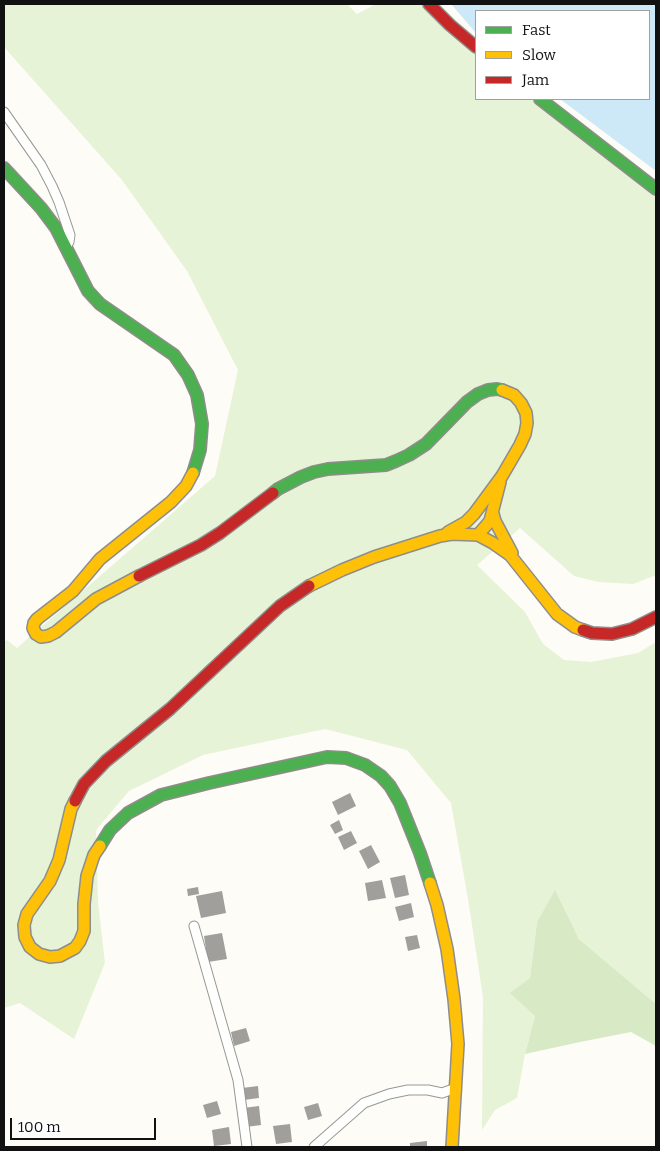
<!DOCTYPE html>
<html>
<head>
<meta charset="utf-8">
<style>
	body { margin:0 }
	#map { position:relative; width:660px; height:1151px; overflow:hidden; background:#fdfcf7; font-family:Bitter,serif }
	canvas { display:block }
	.frame { position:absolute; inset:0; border:5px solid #111; pointer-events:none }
	.legend { position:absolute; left:475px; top:10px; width:175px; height:90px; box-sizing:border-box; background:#fff; border:1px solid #a0a0a0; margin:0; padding:6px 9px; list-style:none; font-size:15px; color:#111 }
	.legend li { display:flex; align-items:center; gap:10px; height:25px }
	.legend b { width:25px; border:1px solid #a0a0a0 }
	.scale { position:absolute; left:10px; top:1118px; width:146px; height:22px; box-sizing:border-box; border:2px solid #111; border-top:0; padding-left:6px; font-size:15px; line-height:18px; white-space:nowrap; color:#111; -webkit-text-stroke:4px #fff; paint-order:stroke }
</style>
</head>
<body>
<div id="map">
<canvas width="660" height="1151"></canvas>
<div class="frame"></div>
<ul class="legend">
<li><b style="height:6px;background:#4caf50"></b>Fast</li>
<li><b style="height:6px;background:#ffc107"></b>Slow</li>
<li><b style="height:6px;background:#c62828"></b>Jam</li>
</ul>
<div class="scale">100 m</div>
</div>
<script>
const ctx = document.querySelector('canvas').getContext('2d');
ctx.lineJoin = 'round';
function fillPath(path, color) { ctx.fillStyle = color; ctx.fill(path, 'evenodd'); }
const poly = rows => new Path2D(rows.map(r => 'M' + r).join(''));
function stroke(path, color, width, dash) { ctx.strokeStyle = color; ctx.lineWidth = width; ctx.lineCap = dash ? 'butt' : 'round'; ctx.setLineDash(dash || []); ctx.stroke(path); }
fillPath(poly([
	[4,4,347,4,357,14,376,4,423,4,476,47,476,99,540,99,656,189,656,575,633,584,599,582,574,576,520,528,477,565,525,612,543,644,564,660,591,662,638,653,656,642,656,1004,579,939,555,891,537,922,530,978,535,1016,525,1054,517,1098,495,1110,482,1130,483,997,468,899,451,803,407,750,325,729,203,755,129,791,96,830,98,902,105,963,74,1039,20,1003,4,1008,4,642,7,640,17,648,215,476,238,370,187,271,122,180,4,47]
]), '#e7f3d7');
fillPath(poly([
	[555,890,579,939,656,1004,656,1046,631,1032,580,1042,525,1054,535,1016,510,993,530,978,537,922]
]), '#d8eac5');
fillPath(poly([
	[451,4,656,4,656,171,560,99,649,99,649,11,476,11,476,33]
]), '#cde8f7');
fillPath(poly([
	[350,793,356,806,338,815,332,802],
	[339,820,343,830,335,834,330,825],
	[351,831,357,843,344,850,338,837],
	[371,845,380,862,368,869,359,851],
	[405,875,409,895,395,898,390,878],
	[382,880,386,898,368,901,365,883],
	[198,887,199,894,188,896,187,889],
	[222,891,226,913,201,918,196,896],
	[411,903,414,917,399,921,395,907],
	[222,933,227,959,208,962,204,936],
	[417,935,420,948,408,951,405,937],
	[246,1028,250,1041,234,1046,231,1032],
	[258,1086,259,1098,244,1100,242,1088],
	[217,1101,221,1114,207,1118,203,1105],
	[318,1103,322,1116,308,1120,304,1107],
	[259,1106,261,1125,246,1127,243,1108],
	[290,1124,292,1142,276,1144,273,1126],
	[229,1127,231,1144,214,1146,212,1130],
	[427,1141,427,1147,410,1147,410,1143]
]), '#a19f9c');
const street = poly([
	[4,112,41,165,52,186,59,202,70,235,69,242,66,247],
	[194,926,238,1080,247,1147],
	[314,1147,364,1103,389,1094,408,1090,428,1090,442,1093,456,1088]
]);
const fast = poly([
	[540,99,656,189],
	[4,168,41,208,56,228,88,291,100,304,174,355,188,375,197,395,202,424,200,450,193,473],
	[273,493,278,489,301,477,314,472,328,469,386,465,396,461,409,455,426,444,467,402,478,394,488,390,497,389,502,390],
	[100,846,110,830,128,813,161,795,209,783,327,757,346,758,365,765,381,776,390,786,400,803,420,853,430,883]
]);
const slow = poly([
	[493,514,495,521,512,553],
	[448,532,466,522,474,514,502,476,520,445,525,434,527,423,526,413,521,403,514,395,502,390],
	[478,535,490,521,500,482],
	[139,576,96,599,56,632,48,636,41,637,36,634,33,628,34,623,37,619,73,591,100,559,171,502,186,486,193,473],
	[309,586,342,570,374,557,440,536,452,534,478,535,493,543,510,555,557,614,575,627,583,630],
	[75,801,71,809,59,860,50,881,27,914,24,925,25,937,30,947,39,954,50,957,60,956,75,948,80,941,84,931,84,904,87,876,94,855,100,846],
	[430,883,437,905,447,949,454,999,458,1044,452,1147]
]);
const jam = poly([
	[429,4,450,25,476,47],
	[139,576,201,545,220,533,273,493],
	[583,630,592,633,612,634,632,629,656,617],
	[75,801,84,784,106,761,170,709,280,606,309,586]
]);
stroke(street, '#979795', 11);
stroke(fast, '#8e8d8b', 14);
stroke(slow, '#8e8d8b', 14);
stroke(jam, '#8e8d8b', 14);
stroke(street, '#fffffe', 9);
stroke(fast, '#4caf50', 11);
stroke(slow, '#ffc107', 11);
stroke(jam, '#c62828', 11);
</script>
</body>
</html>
